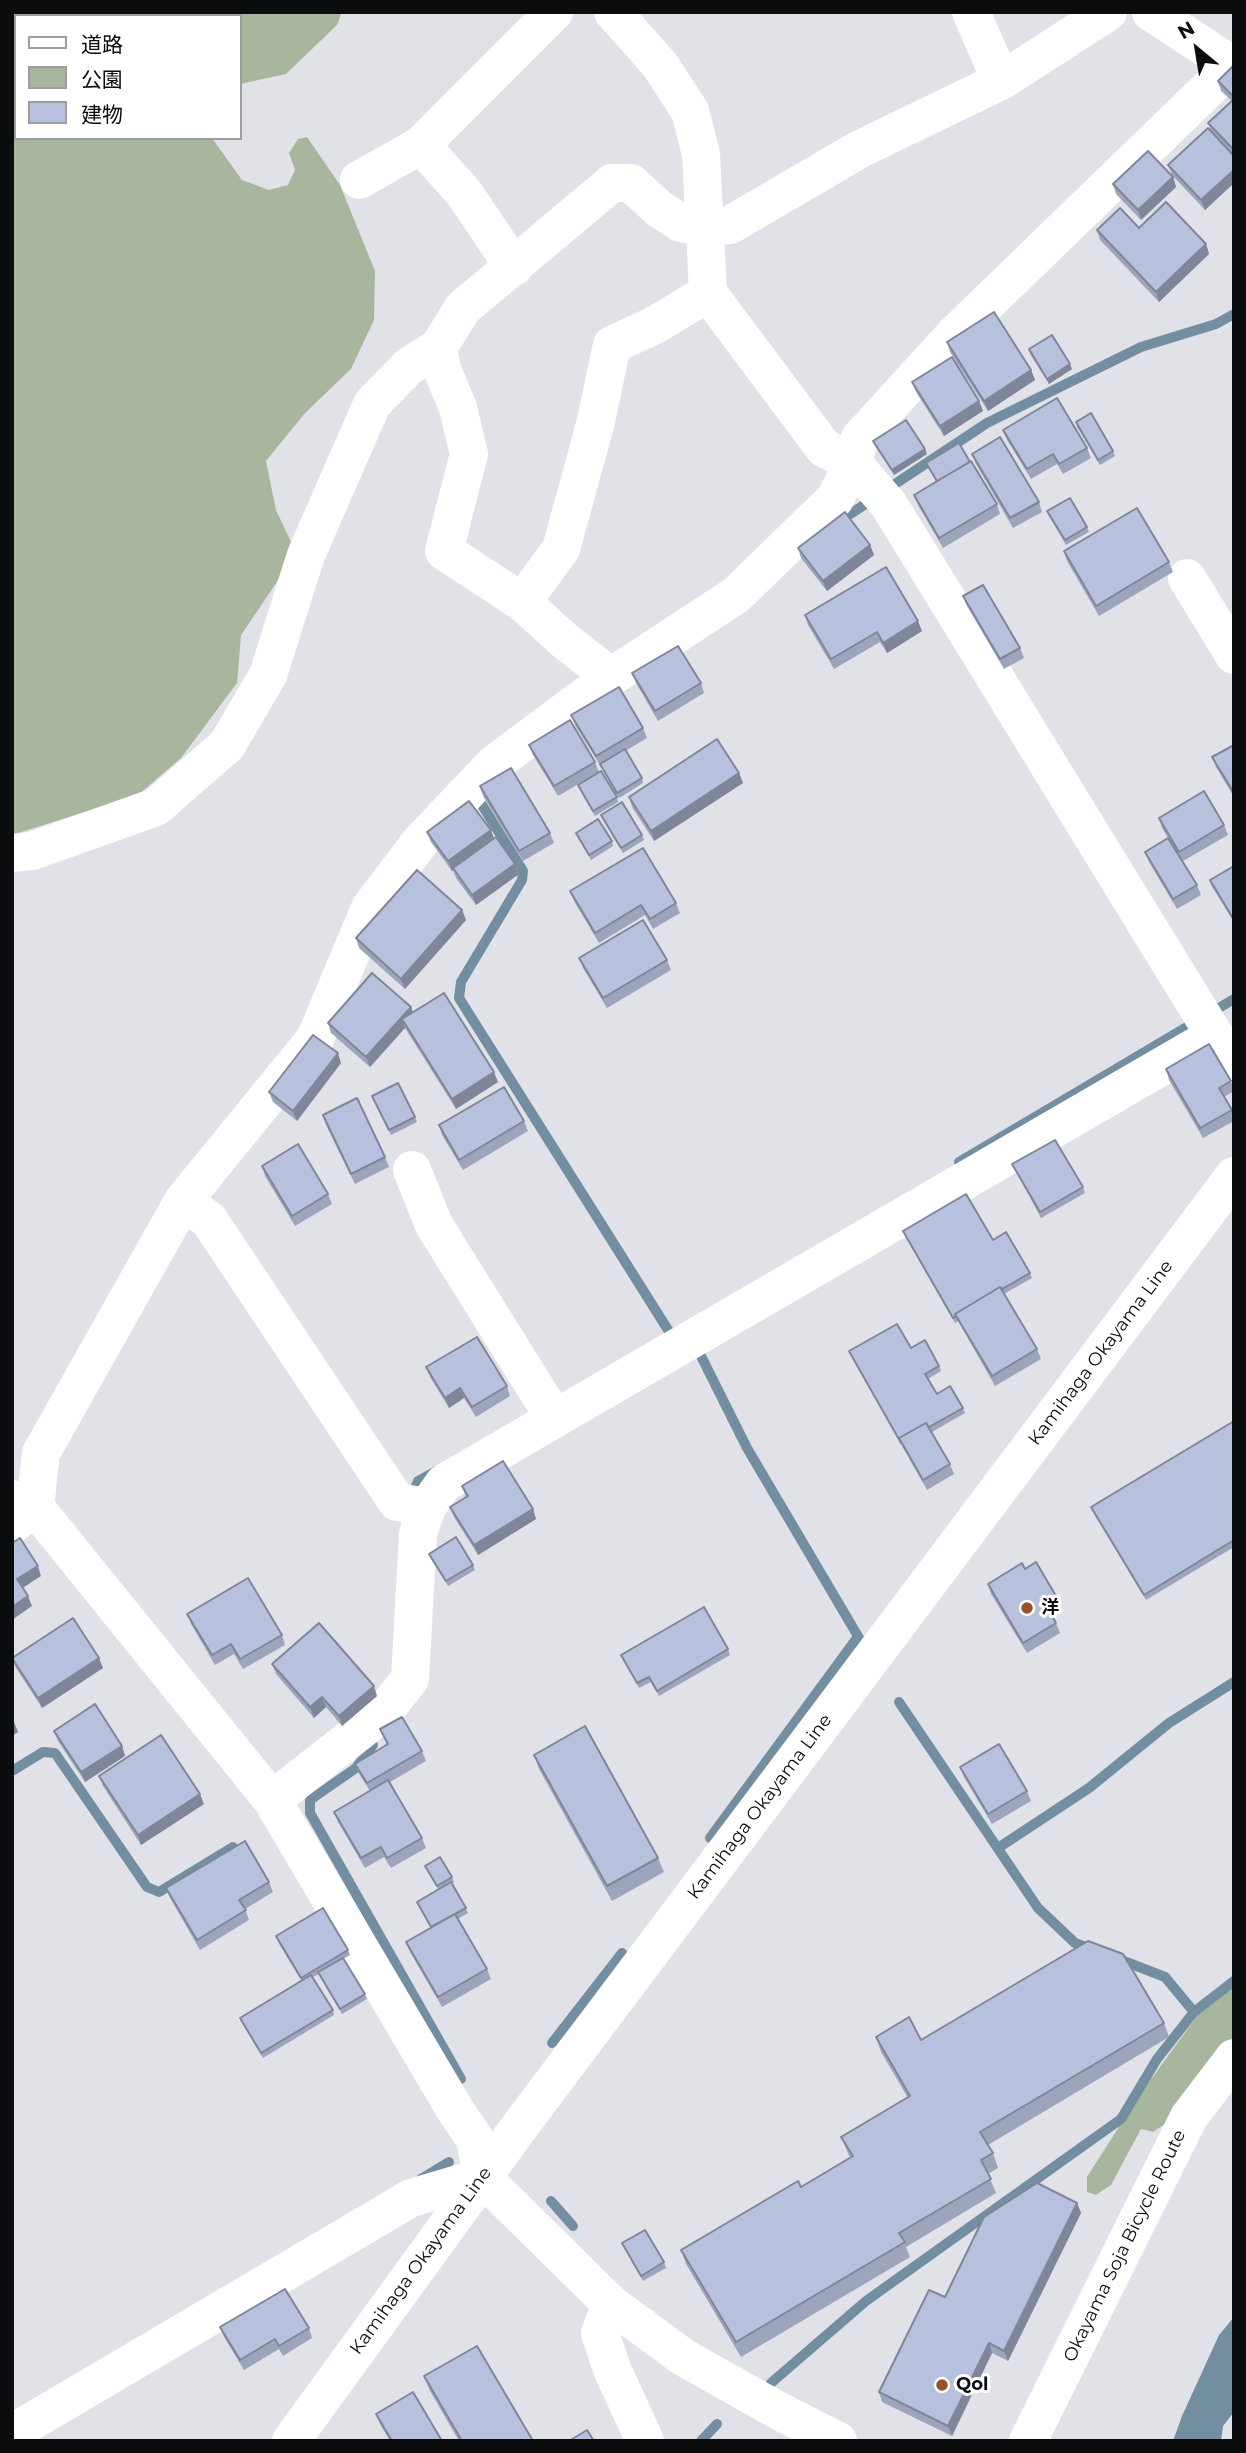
<!DOCTYPE html>
<html>
<head>
<meta charset="utf-8">
<style>
	body { margin:0 }
	#map { position:relative; width:1246px; height:2453px; overflow:hidden; background:#e1e2e7; font-family:Montserrat,"Noto Sans JP",sans-serif }
	canvas { display:block }
	.frame { position:absolute; inset:0; border:14px solid #0b0c0d; pointer-events:none }
	.legend { position:absolute; left:14px; top:14px; width:228px; height:126px; box-sizing:border-box; background:#fff; border:2px solid #9d9e9e; margin:0; padding:9px 12px; list-style:none; font-size:21px; color:#0b0c0d }
	.legend li { display:flex; align-items:center; gap:14px; height:35px }
	.legend b { width:35px; border:2px solid #9d9e9e }
	.north { position:absolute; left:1162px; top:14px; width:70px; height:70px; -webkit-text-stroke:5px #fff; paint-order:stroke; rotate:330deg; font-size:19px; font-weight:700; line-height:28px; text-align:center; color:#0b0c0d }
	.north::after { content:''; display:block; margin:auto; width:24px; height:32px; background:#0b0c0d; clip-path:polygon(50% 0,100% 100%,50% 72%,0 100%) }
</style>
</head>
<body>
<div id="map">
<canvas width="1246" height="2453"></canvas>
<div class="frame"></div>
<ul class="legend">
<li><b style="height:9px;background:#fff"></b>道路</li>
<li><b style="height:19px;background:#a8b69e"></b>公園</li>
<li><b style="height:19px;background:#b7c0dc"></b>建物</li>
</ul>
<div class="north">N</div>
</div>
<script>
const ctx = document.querySelector('canvas').getContext('2d');
ctx.lineJoin = 'round';
function fillPath(path, color) { ctx.fillStyle = color; ctx.fill(path, 'evenodd'); }
const poly = rows => new Path2D(rows.map(r => 'M' + r).join(''));
function stroke(path, color, width, dash) { ctx.strokeStyle = color; ctx.lineWidth = width; ctx.lineCap = dash ? 'butt' : 'round'; ctx.setLineDash(dash || []); ctx.stroke(path); }
function label(font, color, halo, rows, align = 'center') {
  ctx.font = font + ' Montserrat,"Noto Sans JP",sans-serif'; ctx.lineWidth = 6; ctx.setLineDash([]); ctx.textBaseline = 'middle'; ctx.strokeStyle = halo; ctx.fillStyle = color; for (const [text, x, y, turn = 0] of rows) {
    ctx.save(); ctx.translate(x, y); ctx.rotate((+turn || 0) * Math.PI / 180); ctx.textAlign = isNaN(turn) ? turn : align; if (halo) ctx.strokeText(text, 0, 0); ctx.fillText(text, 0, 0); ctx.restore();
  }
}
fillPath(poly([
	[12,12,342,12,337,25,286,74,240,84,240,16,16,16,16,138,212,138,242,180,269,190,288,185,295,170,289,153,298,139,307,137,340,185,375,271,374,320,351,369,305,413,266,461,276,510,292,544,287,567,241,635,237,683,181,758,138,795,12,835],
	[1234,1987,1234,2047,1180,2114,1153,2132,1141,2129,1111,2185,1096,2195,1087,2192,1087,2177,1138,2097,1198,2015]
]), '#a8b69e');
fillPath(poly([
	[1234,2317,1234,2412,1223,2426,1221,2441,1173,2441,1182,2416,1219,2335]
]), '#748ea1');
stroke(poly([
	[895,484,987,423,1141,347,1216,324,1234,314],
	[838,522,864,505],
	[477,797,523,871,522,880,461,982,459,998,670,1333],
	[959,1162,1234,999],
	[700,1354,747,1448,862,1643],
	[411,1499,418,1481,436,1471],
	[899,1702,1038,1908,1075,1943,1094,1950],
	[373,1745,356,1768,310,1800,310,1813,461,2079],
	[12,1771,43,1752,55,1753,147,1887,159,1892,233,1847],
	[710,1838,857,1638],
	[998,1848,1089,1788,1169,1723,1234,1682],
	[1116,1958,1165,1977,1194,2012],
	[552,2043,622,1953],
	[421,2179,449,2162],
	[551,2201,573,2226],
	[771,2383,866,2301,1121,2119,1157,2059,1194,2012,1234,1981],
	[701,2441,717,2424]
]), '#748ea1', 10);
stroke(poly([
	[613,12,660,65,690,111,701,154,708,293,824,448,853,463,889,505,1234,1067],
	[971,12,1001,81],
	[1151,12,1232,65],
	[421,145,464,193,514,267],
	[359,180,421,145,554,12],
	[1187,578,1234,655],
	[522,602,561,549,595,425,612,345,655,325,708,293],
	[611,677,564,640,522,602,444,551,469,454,458,408,442,369,438,348,463,308,612,183,631,183,658,208,681,223,706,228,730,225,860,149,1001,81,1108,12],
	[12,853,32,851,156,807,227,745,268,675,306,555,372,404,409,366,438,348],
	[412,1170,434,1225,555,1419],
	[183,1201,209,1220,397,1502,427,1507],
	[12,1499,35,1507,272,1800,457,2113,475,2139,482,2177,411,2198,12,2433],
	[12,1525,35,1507,41,1453,183,1201,315,1039,370,908,420,842,494,764,611,677,736,595,835,499,853,463,860,438,954,335,1234,64],
	[272,1800,383,1713,410,1679,418,1534,427,1507,444,1483,1214,1036],
	[611,2304,600,2333,612,2369,645,2441]
]), '#fff', 38);
stroke(poly([
	[482,2177,611,2304,683,2357,779,2411,838,2441]
]), '#fff', 38);
stroke(poly([
	[291,2441,520,2126,1234,1176],
	[1028,2441,1189,2117,1234,2058]
]), '#fff', 38);
fillPath(poly([
	[1234,65,1234,183,1205,210,1172,175,1168,165,1212,132,1208,123,1232,101,1221,91,1218,81],
	[1173,177,1176,187,1141,220,1116,194,1113,184],
	[1139,228,1206,244,1209,254,1159,302,1100,240,1097,230],
	[947,342,1031,370,1035,380,988,411,950,352],
	[1029,349,1072,369,1049,384,1030,354],
	[912,382,979,401,983,411,944,436,916,392],
	[1076,422,1113,451,1115,456,1100,465,1077,427],
	[1003,430,1087,448,1091,458,1063,474,1057,464,1031,479,1007,440],
	[873,441,927,454,894,475,875,446],
	[972,454,1039,502,1042,512,1013,528,976,464],
	[970,462,997,504,1000,514,943,548,918,505,914,495,936,482,926,463],
	[1047,511,1087,527,1089,532,1066,545,1049,516],
	[870,545,874,555,827,591,801,558,798,548],
	[1064,551,1169,562,1173,572,1099,616,1067,561],
	[963,596,1020,648,1024,658,1004,669,967,606],
	[805,615,922,631,887,653,880,642,834,669,808,625],
	[632,673,701,683,704,693,658,721,636,683],
	[571,715,643,728,647,738,625,751,642,778,643,783,619,798,600,765,575,725],
	[529,745,595,762,599,772,558,796,533,755],
	[1234,745,1234,797,1216,767,1212,757],
	[739,773,743,783,654,841,632,807,629,797],
	[578,785,617,797,618,802,595,816,580,790],
	[480,786,550,833,554,843,523,861,483,796],
	[601,815,642,835,644,840,623,853,603,820],
	[1159,818,1224,825,1228,835,1183,861,1197,885,1201,895,1177,909,1149,862,1145,852,1168,838,1162,828],
	[491,830,494,838,515,864,519,874,476,905,456,878,453,870,452,871,431,842,427,832],
	[576,833,612,841,613,846,591,860],
	[1234,866,1234,922,1211,885,1210,880],
	[570,891,676,903,680,913,653,929,645,915,599,943,574,901],
	[462,910,466,920,405,989,359,948,356,938],
	[579,958,667,960,671,970,607,1008,583,968],
	[413,1012,498,1082,456,1109,405,1028,370,1067,331,1033,328,1023],
	[341,1063,297,1121,273,1102,269,1092],
	[1166,1069,1231,1081,1234,1091,1224,1097,1232,1110,1234,1115,1234,1121,1203,1138,1169,1080],
	[372,1096,415,1117,417,1122,391,1135],
	[323,1115,385,1157,389,1167,355,1184,326,1125],
	[524,1121,528,1131,463,1170,442,1135,439,1125],
	[1012,1164,1083,1187,1085,1193,1041,1218],
	[262,1166,328,1194,332,1204,295,1226,265,1176],
	[903,1231,993,1240,1030,1273,1032,1278,1004,1294,1037,1349,1041,1359,995,1386,958,1321,955,1323,905,1236],
	[911,1348,939,1366,941,1371,928,1379,937,1394,963,1408,965,1413,932,1432,950,1464,954,1474,927,1490,851,1356,849,1351],
	[426,1367,507,1386,510,1396,476,1417,464,1398,449,1408,430,1377],
	[1234,1421,1234,1547,1146,1600,1093,1512,1091,1507],
	[462,1486,533,1509,536,1519,478,1555,454,1517,450,1507,466,1497],
	[429,1554,473,1565,475,1570,448,1586,431,1559],
	[988,1584,1056,1596,1060,1606,1050,1611,1056,1623,1060,1633,1027,1653,991,1594],
	[187,1614,282,1635,285,1645,243,1669,234,1654,215,1665,191,1624],
	[728,1649,730,1655,659,1696,651,1682,639,1688,621,1655],
	[12,1658,103,1668,42,1708,16,1668],
	[272,1664,377,1696,342,1726,326,1707,314,1718,276,1674],
	[380,1729,422,1751,426,1761,390,1782,422,1838,426,1848,391,1868,384,1857,365,1868,338,1822,334,1812,370,1791,359,1774,355,1764,387,1745],
	[54,1731,122,1746,125,1756,85,1782,58,1741],
	[534,1755,658,1858,664,1872,612,1901,539,1769],
	[960,1767,1027,1791,1031,1801,992,1824,964,1777],
	[99,1776,204,1804,141,1845,103,1786],
	[425,1866,452,1877,454,1882,452,1884,468,1913,458,1919,487,1969,491,1979,442,2007,410,1952,406,1942,431,1928,417,1902,438,1889],
	[269,1882,273,1892,245,1909,249,1920,200,1950,170,1898,166,1888],
	[276,1936,348,1950,350,1955,343,1959,365,1994,367,1999,342,2014,319,1974,313,1977,333,2010,334,2015,263,2058,242,2023,240,2018,301,1980,278,1942],
	[1164,2023,1169,2037,988,2145,993,2153,998,2168,988,2174,996,2193,906,2247,910,2257,741,2357,686,2264,681,2250,801,2187,850,2158,841,2137,908,2098,881,2052,876,2037,921,2040],
	[1077,2203,1081,2213,1008,2361,992,2353,952,2436,882,2402,879,2392,945,2297],
	[622,2243,664,2262,666,2268,643,2281],
	[220,2327,309,2328,312,2338,283,2356,279,2349,244,2370,224,2337],
	[424,2376,533,2441,459,2441,430,2391],
	[376,2414,442,2441,390,2441,380,2424]
]), '#9da5bd');
fillPath(poly([
	[1234,170,1234,183,1205,210,1201,200],
	[1173,177,1176,187,1141,220,1138,210],
	[1206,244,1209,254,1159,302,1156,292],
	[1070,364,1072,369,1049,384,1047,379],
	[1031,370,1035,380,988,411,984,401],
	[979,401,983,411,944,436,940,426],
	[925,449,927,454,894,475,892,470],
	[870,545,874,555,827,591,823,581],
	[918,621,922,631,887,653,883,643],
	[739,773,743,783,654,841,651,831],
	[491,830,494,840,452,871,448,861],
	[515,864,519,874,476,905,472,895],
	[462,910,466,920,405,989,401,979],
	[411,1007,415,1017,402,1019,405,1028,370,1067,366,1057],
	[338,1053,341,1063,297,1121,293,1111],
	[494,1072,498,1082,456,1109,452,1099],
	[460,1388,464,1398,449,1408,445,1398],
	[533,1509,536,1519,478,1555,474,1545],
	[38,1566,41,1576,21,1589,17,1579],
	[28,1596,32,1606,12,1620,12,1607],
	[99,1658,103,1668,42,1708,38,1698],
	[374,1686,377,1696,342,1726,339,1716],
	[322,1697,326,1707,314,1718,310,1707],
	[14,1722,18,1732,12,1736,12,1723],
	[122,1746,125,1756,85,1782,81,1772],
	[200,1794,204,1804,141,1845,138,1835],
	[1077,2203,1081,2213,1008,2361,1004,2351],
	[989,2343,992,2353,952,2436,948,2426]
]), '#80869a');
const building = poly([
	[1234,65,1234,97,1218,81,1234,65],
	[1234,99,1234,150,1208,123,1234,99],
	[1208,128,1234,156,1234,170,1201,200,1168,165,1208,128],
	[1148,151,1173,177,1138,210,1113,184,1148,151],
	[1166,202,1206,244,1156,292,1097,230,1120,208,1139,228,1166,202],
	[994,312,1031,370,984,401,947,342,994,312],
	[1052,335,1070,364,1047,379,1029,349,1052,335],
	[952,357,979,401,940,426,912,382,952,357],
	[1057,398,1087,448,1059,464,1053,454,1027,469,1003,430,1057,398],
	[1091,413,1113,451,1098,460,1076,422,1091,413],
	[906,420,925,449,892,470,873,441,906,420],
	[1000,437,1039,502,1010,518,972,454,1000,437],
	[959,443,970,462,937,481,926,463,959,443],
	[971,461,997,504,939,538,914,495,971,461],
	[1070,498,1087,527,1065,540,1047,511,1070,498],
	[1137,508,1169,562,1096,606,1064,551,1137,508],
	[845,512,870,545,823,581,798,548,845,512],
	[886,567,918,621,883,643,877,632,831,659,805,615,886,567],
	[983,585,1020,648,1000,659,963,596,983,585],
	[678,646,701,683,655,711,632,673,678,646],
	[619,687,643,728,596,756,571,715,619,687],
	[570,720,595,762,554,786,529,745,570,720],
	[717,739,739,773,651,831,629,797,717,739],
	[1234,745,1234,793,1212,757,1234,745],
	[625,749,642,778,617,793,600,764,625,749],
	[511,768,550,833,519,851,480,786,511,768],
	[601,771,617,797,593,811,578,785,601,771],
	[1204,791,1224,825,1179,852,1159,818,1204,791],
	[469,801,491,830,448,861,427,832,469,801],
	[622,802,642,835,621,848,601,815,622,802],
	[598,819,612,841,589,855,576,833,598,819],
	[496,837,515,864,472,895,453,868,496,837],
	[1168,838,1197,885,1173,899,1145,852,1168,838],
	[643,848,676,903,650,919,641,905,595,933,570,891,643,848],
	[1234,866,1234,920,1210,880,1234,866],
	[417,870,462,910,401,979,356,938,417,870],
	[643,920,667,960,603,998,579,958,643,920],
	[372,973,411,1007,366,1057,328,1023,372,973],
	[444,993,494,1072,452,1099,402,1019,444,993],
	[313,1035,338,1053,293,1111,269,1092,313,1035],
	[1209,1044,1231,1081,1219,1088,1232,1110,1200,1128,1166,1069,1209,1044],
	[398,1083,415,1117,389,1130,372,1096,398,1083],
	[504,1087,524,1121,459,1160,439,1125,504,1087],
	[357,1098,385,1157,351,1174,323,1115,357,1098],
	[1055,1140,1083,1187,1040,1212,1012,1164,1055,1140],
	[298,1144,328,1194,292,1216,262,1166,298,1144],
	[966,1194,993,1240,1006,1232,1030,1273,1002,1289,1000,1287,955,1314,956,1316,953,1318,903,1231,966,1194],
	[1000,1287,1037,1349,992,1376,955,1314,1000,1287],
	[897,1324,911,1348,925,1340,939,1366,925,1374,937,1394,950,1386,963,1408,929,1427,926,1423,899,1438,901,1443,849,1351,897,1324],
	[477,1337,507,1386,472,1407,460,1388,445,1398,426,1367,477,1337],
	[1234,1421,1234,1540,1144,1595,1091,1507,1234,1421],
	[926,1423,950,1464,923,1480,899,1438,926,1423],
	[503,1461,533,1509,474,1545,450,1507,468,1496,462,1486,503,1461],
	[456,1537,473,1565,446,1581,429,1554,456,1537],
	[20,1538,38,1566,17,1579,28,1596,12,1607,12,1543,20,1538],
	[1036,1562,1056,1596,1044,1602,1056,1623,1023,1643,988,1584,1022,1563,1025,1569,1036,1562],
	[248,1578,282,1635,240,1659,231,1644,212,1655,187,1614,248,1578],
	[704,1607,728,1649,657,1691,649,1677,637,1683,621,1655,704,1607],
	[73,1618,99,1658,38,1698,12,1658,73,1618],
	[319,1623,374,1686,339,1716,322,1697,310,1707,272,1664,319,1623],
	[95,1704,122,1746,81,1772,54,1731,95,1704],
	[402,1717,422,1751,367,1783,355,1764,388,1744,380,1729,402,1717],
	[585,1726,658,1858,607,1886,534,1755,585,1726],
	[161,1735,200,1794,138,1835,99,1776,161,1735],
	[999,1744,1027,1791,988,1814,960,1767,999,1744],
	[388,1780,422,1838,387,1858,381,1847,361,1858,334,1812,388,1780],
	[245,1841,269,1882,239,1900,246,1910,197,1940,166,1888,245,1841],
	[440,1857,452,1877,437,1886,425,1866,440,1857],
	[451,1882,466,1908,431,1927,417,1902,451,1882],
	[323,1908,348,1950,301,1978,276,1936,323,1908],
	[455,1914,487,1969,438,1997,406,1942,455,1914],
	[1088,1941,1123,1954,1164,2023,980,2132,993,2153,981,2160,991,2179,899,2233,905,2242,736,2342,681,2250,798,2181,801,2187,853,2156,841,2137,910,2096,876,2037,909,2017,921,2040,1088,1941],
	[343,1958,365,1994,340,2009,318,1972,343,1958],
	[311,1975,333,2010,261,2053,240,2018,311,1975],
	[1037,2183,1077,2203,1004,2351,989,2343,948,2426,879,2392,929,2290,945,2297,984,2217,1037,2183],
	[645,2230,664,2262,641,2276,622,2243,645,2230],
	[285,2289,309,2328,279,2346,275,2339,240,2360,220,2327,285,2289],
	[477,2346,533,2441,462,2441,424,2376,477,2346],
	[413,2392,442,2441,392,2441,376,2414,413,2392],
	[587,2430,594,2441,569,2441,587,2430]
]);
fillPath(building, '#b7c0dc');
stroke(building, '#80869a', 2);
for (const [x, y, r, color] of [
	[1027,1608,7,"#975228"],
	[942,2385,7,"#975228"]
]) { const dot = new Path2D(); dot.arc(x, y, r, 0, 2 * Math.PI); ctx.fillStyle = color; ctx.fill(dot); stroke(dot, '#fff', 2.5); }
label('18px', '#0b0c0d', '#fff', [
	["Kamihaga Okayama Line",1101,1353,-53],
	["Kamihaga Okayama Line",760,1807,-53],
	["Okayama Soja Bicycle Route",1125,2246,-64],
	["Kamihaga Okayama Line",421,2261,-54]
]);
label('bold 18px', '#0b0c0d', '#fff', [
	["洋",1041,1608],
	["Qol",956,2385]
], 'left');
</script>
</body>
</html>
